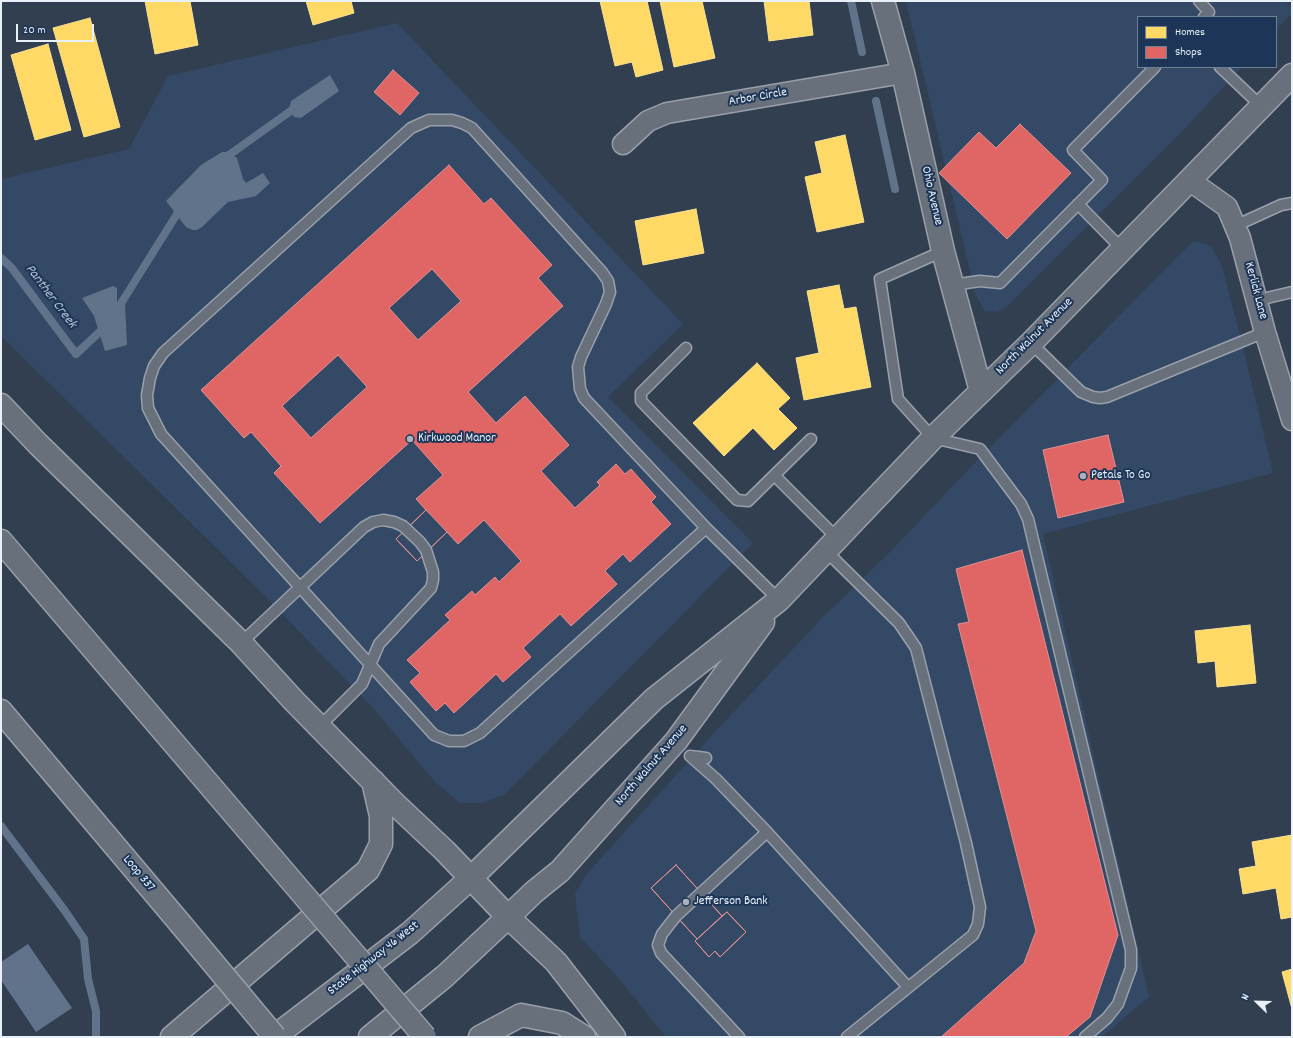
<!DOCTYPE html>
<html>
<head>
<meta charset="utf-8">
<style>
	body { margin:0 }
	#map { position:relative; width:1293px; height:1038px; overflow:hidden; background:#323f50; font-family:Dekko,sans-serif }
	canvas { display:block }
	.frame { position:absolute; inset:0; border:2px solid #e8f1f8; pointer-events:none }
	.legend { position:absolute; left:1137px; top:16px; width:140px; height:52px; box-sizing:border-box; background:#1d3557; border:1px solid #6e8097; margin:0; padding:5px 7px; list-style:none; font-size:12px; color:#e8f1f8 }
	.legend li { display:flex; align-items:center; gap:8px; height:20px }
	.legend b { width:20px; border:1px solid #6e8097 }
	.north { position:absolute; left:1237px; top:982px; width:40px; height:40px; -webkit-text-stroke:3px #1d3557; paint-order:stroke; rotate:293deg; font-size:11px; font-weight:700; line-height:16px; text-align:center; color:#e8f1f8 }
	.north::after { content:''; display:block; margin:auto; width:14px; height:18px; background:#e8f1f8; clip-path:polygon(50% 0,100% 100%,50% 72%,0 100%) }
	.scale { position:absolute; left:16px; top:24px; width:78px; height:18px; box-sizing:border-box; border:2px solid #e8f1f8; border-top:0; padding-left:5px; font-size:12px; line-height:14px; white-space:nowrap; color:#e8f1f8; -webkit-text-stroke:3px #1d3557; paint-order:stroke }
</style>
</head>
<body>
<div id="map">
<canvas width="1293" height="1038"></canvas>
<div class="frame"></div>
<ul class="legend">
<li><b style="height:11px;background:#ffd966"></b>Homes</li>
<li><b style="height:11px;background:#e06666"></b>Shops</li>
</ul>
<div class="north">N</div>
<div class="scale">20 m</div>
</div>
<script>
const ctx = document.querySelector('canvas').getContext('2d');
ctx.lineJoin = 'round';
function fillPath(path, color) { ctx.fillStyle = color; ctx.fill(path, 'evenodd'); }
const poly = rows => new Path2D(rows.map(r => 'M' + r).join(''));
function stroke(path, color, width, dash) { ctx.strokeStyle = color; ctx.lineWidth = width; ctx.lineCap = dash ? 'butt' : 'round'; ctx.setLineDash(dash || []); ctx.stroke(path); }
function label(font, color, halo, rows, align = 'center') {
  ctx.font = font + ' Dekko,sans-serif'; ctx.lineWidth = 4; ctx.setLineDash([]); ctx.textBaseline = 'middle'; ctx.strokeStyle = halo; ctx.fillStyle = color; for (const [text, x, y, turn = 0] of rows) {
    ctx.save(); ctx.translate(x, y); ctx.rotate((+turn || 0) * Math.PI / 180); ctx.textAlign = isNaN(turn) ? turn : align; if (halo) ctx.strokeText(text, 0, 0); ctx.fillText(text, 0, 0); ctx.restore();
  }
}
fillPath(poly([
	[906,1,1285,1,1292,8,1292,13,1276,30,1276,17,1138,17,1138,67,1242,67,1186,127,1006,307,997,312,985,311,976,296],
	[397,23,683,324,608,397,753,543,505,794,482,803,460,803,435,782,374,709,265,596,1,336,1,179,129,149,168,76],
	[1194,241,1211,246,1222,266,1242,343,1273,473,1043,534,1149,997,1102,1037,666,1037,619,979,580,937,575,894,585,876,714,733,824,616,892,550,967,471,1176,258]
]), '#334965');
fillPath(poly([
	[330,75,339,91,301,118,294,117,289,109,291,101],
	[222,152,228,152,237,158,243,179,246,183,263,173,270,183,256,196,228,202,202,227,197,230,192,230,186,227,166,201,201,165],
	[113,286,117,288,117,304,125,303,127,345,105,351,94,316,82,298],
	[28,944,72,1008,36,1032,1,980,1,962]
]), '#60738a');
const homes = poly([
	[145,1,190,1,198,45,155,54,145,1],
	[306,1,351,1,354,13,313,25,306,1],
	[600,1,647,1,663,70,636,77,632,62,615,66,600,1],
	[660,1,702,1,715,58,674,67,660,1],
	[764,1,809,1,813,35,769,41,764,1],
	[90,18,120,127,84,137,53,28,90,18],
	[48,44,71,130,35,140,11,55,48,44],
	[845,135,864,222,817,232,805,177,822,173,815,142,845,135],
	[696,209,704,253,643,265,635,221,696,209],
	[839,285,844,309,856,307,871,387,804,400,796,358,819,353,807,291,839,285],
	[757,363,790,398,778,409,797,428,774,450,753,428,724,456,693,423,757,363],
	[1250,625,1256,683,1217,687,1215,661,1198,663,1195,631,1250,625],
	[1292,835,1292,917,1281,919,1276,888,1243,894,1239,869,1256,866,1252,842,1292,835],
	[1292,969,1292,1009,1282,972,1292,969]
]);
fillPath(homes, '#ffd966');
stroke(homes, '#f8e092', 1);
const shops = poly([
	[393,70,419,93,400,115,374,92,393,70],
	[1020,124,1071,173,1007,239,939,173,979,132,996,148,1020,124],
	[449,165,484,204,491,198,552,265,538,278,563,306,468,392,496,423,525,396,569,445,541,471,575,508,600,485,597,482,616,464,625,474,631,469,656,497,651,502,671,524,630,562,623,554,605,571,617,584,571,626,560,614,523,648,531,657,503,682,496,674,454,713,445,703,436,711,410,682,420,673,407,660,450,620,445,615,472,591,475,595,495,577,499,582,521,561,484,520,458,544,447,532,417,561,396,539,426,510,416,499,443,475,412,440,320,523,274,473,281,466,251,432,244,438,201,390,449,165],
	[432,269,461,301,418,340,389,308,432,269],
	[338,355,367,387,311,438,282,406,338,355],
	[1108,435,1124,502,1058,518,1043,450,1108,435],
	[426,510,447,532,417,561,396,539,426,510],
	[1022,550,1118,935,1090,1017,1066,1037,941,1037,1024,963,1036,931,958,624,969,622,956,569,1022,550],
	[676,865,722,916,727,912,746,932,720,957,715,951,709,957,695,941,697,939,651,888,676,865],
	[676,865,722,916,697,939,651,888,676,865],
	[727,912,746,932,720,957,715,951,709,957,695,941,727,912]
]);
fillPath(shops, '#e06666');
stroke(shops, '#e29092', 1);
stroke(poly([
	[851,1,862,52],
	[876,101,895,189],
	[222,160,299,105],
	[1,258,11,267,76,354,106,326],
	[115,313,182,206],
	[1,826,65,911,84,939,88,979,96,1011,96,1037]
]), '#60738a', 8);
const lane = poly([
	[1199,1,1209,12,1204,17],
	[1220,67,1261,106],
	[1078,204,1122,249],
	[1235,226,1281,205,1292,203],
	[943,251,880,279,898,399,933,438,980,449,1021,504,1028,519,1131,950,1131,968,1118,1004,1107,1018,1085,1037],
	[952,285,980,281,1000,283,1102,180,1073,150,1155,67],
	[1258,300,1292,292],
	[1031,343,1081,392,1093,397,1100,398,1107,397,1265,332],
	[686,348,641,393,641,401,737,500,748,501,811,439],
	[775,476,838,539],
	[706,528,480,733,464,741,449,741,434,735,161,434,148,408,147,395,150,378,154,366,163,353,411,128,429,120,452,120,462,123,472,128,602,272,608,281,610,292,606,304,581,357,578,367,580,389,584,398,706,528,779,600],
	[826,551,899,623,916,648,966,843,980,907,978,924,973,935,847,1037],
	[241,643,364,527,373,522,383,520,394,522,403,526,420,542,426,550,433,572,433,580,431,588,379,644,362,684,320,726],
	[706,758,690,756,716,779,767,832,907,986],
	[739,1037,661,953,658,945,662,934,676,916,767,832]
]);
const street = poly([
	[623,144,648,121,667,113,903,73],
	[1189,180,1227,207,1240,238,1265,332,1292,420]
]);
const secondary = poly([
	[883,1,903,73,943,251,981,391],
	[471,878,654,699,779,600,933,438,1031,343,1292,75],
	[508,917,534,892,560,871,676,741,763,622]
]);
const primary = poly([
	[1,405,38,444,241,643,295,702,394,803,445,851,508,917,556,962,614,1037],
	[1,541,307,899],
	[1,711,179,922],
	[172,1037,368,870,381,844,381,816,373,781],
	[274,1037,410,933,471,878],
	[370,1037,445,976,508,917],
	[480,1037,521,1015,562,1023,584,1037]
]);
stroke(lane, '#99a0aa', 13);
stroke(street, '#99a0aa', 23);
stroke(secondary, '#99a0aa', 25);
stroke(primary, '#99a0aa', 25);
stroke(lane, '#67707b', 10);
stroke(street, '#67707b', 20);
stroke(secondary, '#67707b', 22);
stroke(primary, '#67707b', 22);
const primaryBridge = poly([
	[307,899,425,1037],
	[179,922,275,1037]
]);
stroke(primaryBridge, '#99a0aa', 25, []);
stroke(primaryBridge, '#67707b', 22);
for (const [x, y, r, color] of [
	[410,439,4,"#a8b3bd"],
	[1083,476,4,"#a8b3bd"],
	[686,902,4,"#a8b3bd"]
]) { const dot = new Path2D(); dot.arc(x, y, r, 0, 2 * Math.PI); ctx.fillStyle = color; ctx.fill(dot); stroke(dot, '#1d3557', 1.5); }
label('13px', '#e8f1f8', '#1d3557', [
	["Arbor Circle",758,98,-10],
	["Ohio Avenue",931,196,77],
	["Kerlick Lane",1255,291,75],
	["North Walnut Avenue",1035,337,-45],
	["North Walnut Avenue",652,766,-49],
	["Loop 337",138,874,50],
	["State Highway 46 West",374,959,-38]
]);
label('13px', '#e8f1f8', '#1d3557', [
	["Kirkwood Manor",418,439],
	["Petals To Go",1091,476],
	["Jefferson Bank",694,902]
], 'left');
label('italic 14px', '#b4c1ce', '#1d3557', [
	["Panther Creek",50,297,53]
]);
</script>
</body>
</html>
